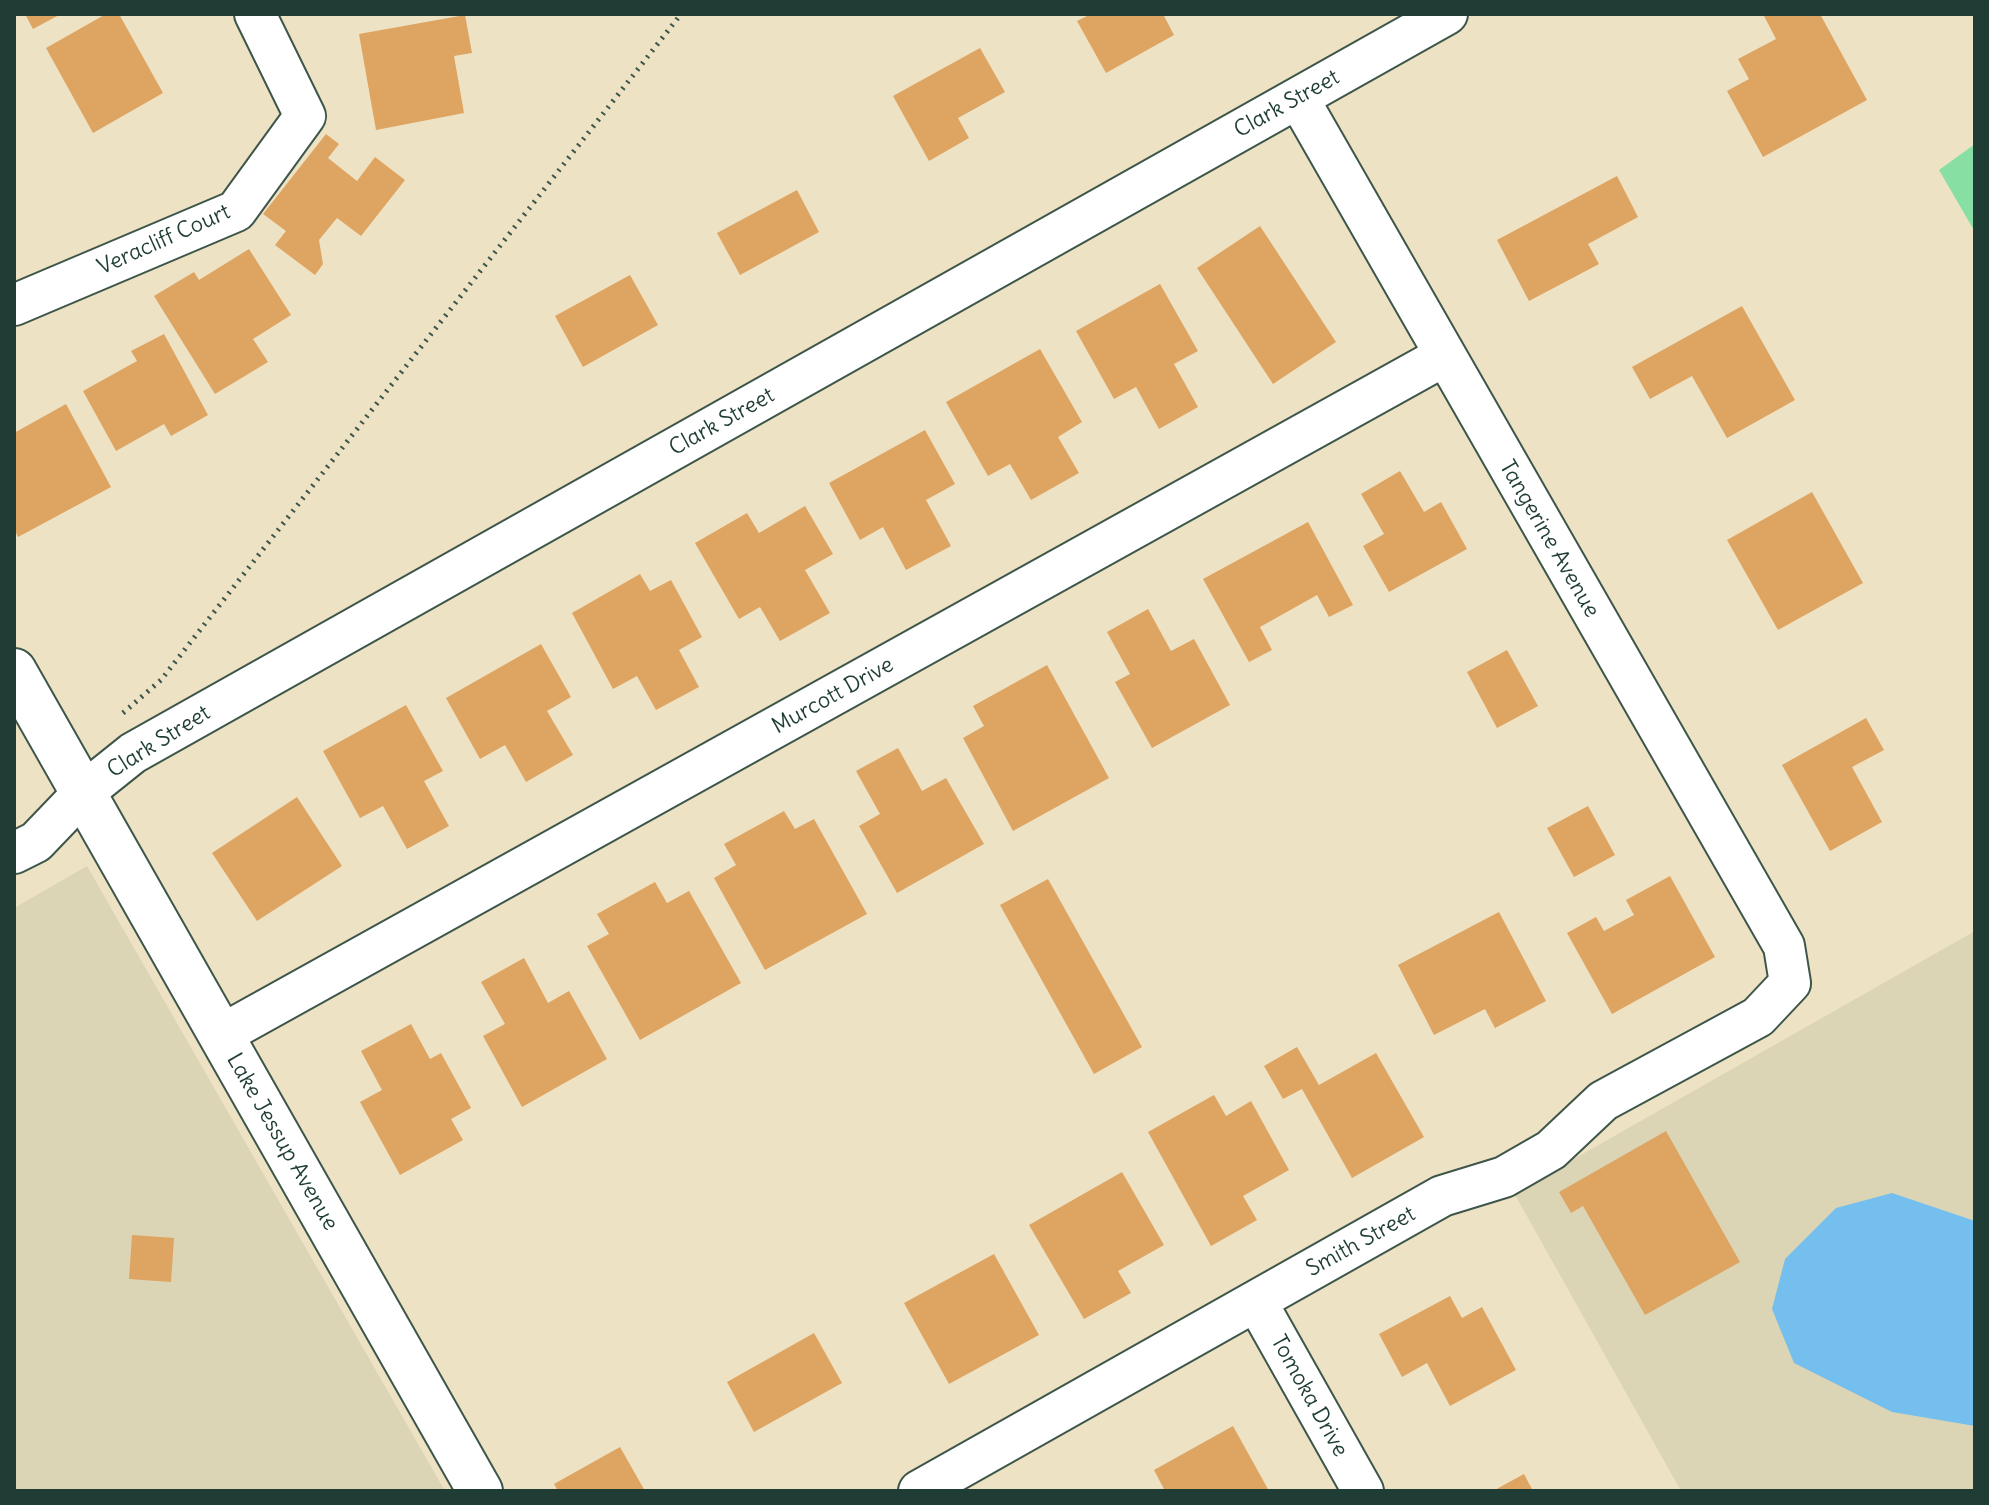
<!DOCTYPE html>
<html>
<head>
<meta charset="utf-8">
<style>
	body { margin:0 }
	#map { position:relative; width:1989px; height:1505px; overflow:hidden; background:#eee2c4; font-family:Delius,sans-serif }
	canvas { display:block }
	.frame { position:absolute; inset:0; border:16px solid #1f3d34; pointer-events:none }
</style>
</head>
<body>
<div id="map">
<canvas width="1989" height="1505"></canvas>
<div class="frame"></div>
</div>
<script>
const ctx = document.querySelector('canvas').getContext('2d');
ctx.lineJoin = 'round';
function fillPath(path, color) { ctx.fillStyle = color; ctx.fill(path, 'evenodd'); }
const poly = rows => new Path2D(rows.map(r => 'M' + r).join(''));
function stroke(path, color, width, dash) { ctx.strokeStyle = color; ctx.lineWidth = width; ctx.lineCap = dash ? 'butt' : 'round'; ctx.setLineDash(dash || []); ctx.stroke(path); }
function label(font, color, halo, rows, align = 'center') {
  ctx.font = font + ' Delius,sans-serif'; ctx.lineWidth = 6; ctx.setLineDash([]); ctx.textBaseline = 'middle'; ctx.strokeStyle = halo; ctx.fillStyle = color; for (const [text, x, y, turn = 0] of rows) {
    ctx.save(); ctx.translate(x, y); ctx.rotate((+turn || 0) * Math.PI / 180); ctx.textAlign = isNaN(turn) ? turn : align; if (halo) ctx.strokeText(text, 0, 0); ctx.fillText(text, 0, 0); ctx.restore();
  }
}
fillPath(poly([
	[87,866,445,1491,14,1491,14,908],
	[1975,931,1975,1491,1681,1491,1514,1193]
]), '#dbd5b5');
fillPath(poly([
	[1975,144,1975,232,1939,170]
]), '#87dfa4');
fillPath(poly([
	[1892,1193,1975,1221,1975,1426,1892,1412,1794,1363,1772,1309,1785,1259,1836,1208]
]), '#75bfee');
fillPath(poly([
	[25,14,61,14,33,29],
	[106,14,119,14,163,93,93,133,46,48],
	[1091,14,1163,14,1174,35,1106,73,1077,21],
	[1763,14,1820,14,1867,100,1763,157,1727,91,1749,79,1738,59,1776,39],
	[465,15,472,53,454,56,464,113,376,130,359,34],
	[980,48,1005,92,958,118,969,138,929,161,893,96],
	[326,134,339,144,328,158,357,181,375,157,405,180,361,236,337,218,319,240,323,264,315,275,275,245,286,231,263,214],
	[1617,176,1638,217,1588,244,1599,264,1529,301,1497,240],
	[797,190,819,232,740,275,717,233],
	[1260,226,1336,342,1273,384,1197,268],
	[249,249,291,315,253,339,268,362,215,394,154,296,194,272,199,280],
	[630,275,658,325,583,367,555,316],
	[1160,284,1198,351,1174,364,1198,407,1159,429,1136,387,1114,399,1076,331],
	[1742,306,1795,400,1727,438,1692,376,1650,399,1632,367],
	[164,334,208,415,171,436,164,424,116,451,83,391,137,361,131,351],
	[1040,349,1082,422,1058,437,1079,473,1031,500,1010,464,988,476,946,402],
	[66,404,111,487,18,537,14,529,14,433],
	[925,430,955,484,926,500,951,546,906,570,883,527,860,540,829,483],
	[1400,471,1424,512,1441,502,1467,549,1389,592,1363,546,1384,534,1361,494],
	[1812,492,1863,583,1778,630,1727,540],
	[805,506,833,554,805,570,830,613,780,641,760,607,739,619,695,543,747,513,759,533],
	[1308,522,1353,605,1329,617,1317,595,1260,627,1272,650,1249,662,1203,579],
	[640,574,650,591,671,580,702,637,679,650,699,687,656,710,637,676,613,689,572,613],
	[1148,609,1171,651,1194,639,1230,705,1152,748,1115,682,1130,674,1107,632],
	[541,644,571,697,547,711,573,755,526,782,505,745,480,759,446,698],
	[1507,650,1538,706,1497,728,1467,672],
	[1047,665,1109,778,1013,831,963,738,984,726,973,706],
	[406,705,443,771,424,781,449,826,407,849,383,806,360,818,323,751],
	[1866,718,1884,750,1852,767,1882,822,1830,851,1782,765],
	[898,748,922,791,946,778,984,844,897,893,859,826,880,814,856,771],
	[297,797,342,866,257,921,212,853],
	[1588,806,1615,855,1574,877,1547,828],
	[784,811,795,829,814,819,867,914,765,970,714,878,736,865,724,844],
	[1670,876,1715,957,1612,1014,1567,933,1596,917,1604,931,1634,915,1626,900],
	[1048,879,1142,1047,1094,1074,1000,905],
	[655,882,667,903,689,891,741,983,640,1040,587,946,609,934,597,914],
	[1499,912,1546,1001,1495,1028,1485,1009,1434,1035,1398,965],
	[524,958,548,1003,569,991,607,1059,522,1107,483,1036,505,1024,481,982],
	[411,1024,430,1059,441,1053,471,1108,451,1119,463,1140,400,1175,360,1102,382,1090,361,1051],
	[1297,1047,1319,1085,1376,1053,1424,1137,1352,1178,1302,1089,1283,1099,1264,1066],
	[1214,1095,1226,1116,1251,1101,1289,1170,1243,1196,1257,1220,1211,1246,1148,1132],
	[1666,1131,1740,1262,1645,1315,1583,1206,1571,1213,1559,1192],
	[1122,1172,1164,1245,1118,1271,1131,1293,1084,1319,1029,1225],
	[132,1235,174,1238,171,1282,129,1279],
	[994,1254,1039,1335,949,1384,904,1303],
	[1450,1296,1462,1318,1482,1307,1516,1370,1450,1406,1427,1363,1402,1377,1379,1334],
	[814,1333,842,1383,754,1432,727,1382],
	[1233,1426,1269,1491,1165,1491,1154,1470],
	[620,1447,645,1491,558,1491,554,1484],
	[1524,1474,1533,1491,1493,1491]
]), '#dea461');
const street = poly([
	[14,305,236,211,305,116,255,14],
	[14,853,36,842,83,793,133,753,1447,14],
	[221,1035,1444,356],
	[1256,1301,1363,1491],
	[919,1491,1442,1196,1504,1177,1551,1150,1603,1101,1758,1017,1790,983,1784,946,1298,98]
]);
const secondary = poly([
	[14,671,480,1491]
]);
stroke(street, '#3e564a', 44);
stroke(secondary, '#3e564a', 48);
stroke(poly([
	[123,713,161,680,681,14]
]), '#3e564a', 5, [2, 6]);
stroke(street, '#fff', 40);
stroke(secondary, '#fff', 44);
label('22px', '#1f3d34', '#fff', [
	["Clark Street",1287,104,-29],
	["Veracliff Court",164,240,-24],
	["Clark Street",722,422,-29],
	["Tangerine Avenue",1549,539,60],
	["Murcott Drive",833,696,-29],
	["Clark Street",159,742,-32],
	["Lake Jessup Avenue",282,1142,60],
	["Smith Street",1361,1242,-29],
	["Tomoka Drive",1309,1396,61]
]);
</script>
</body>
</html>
